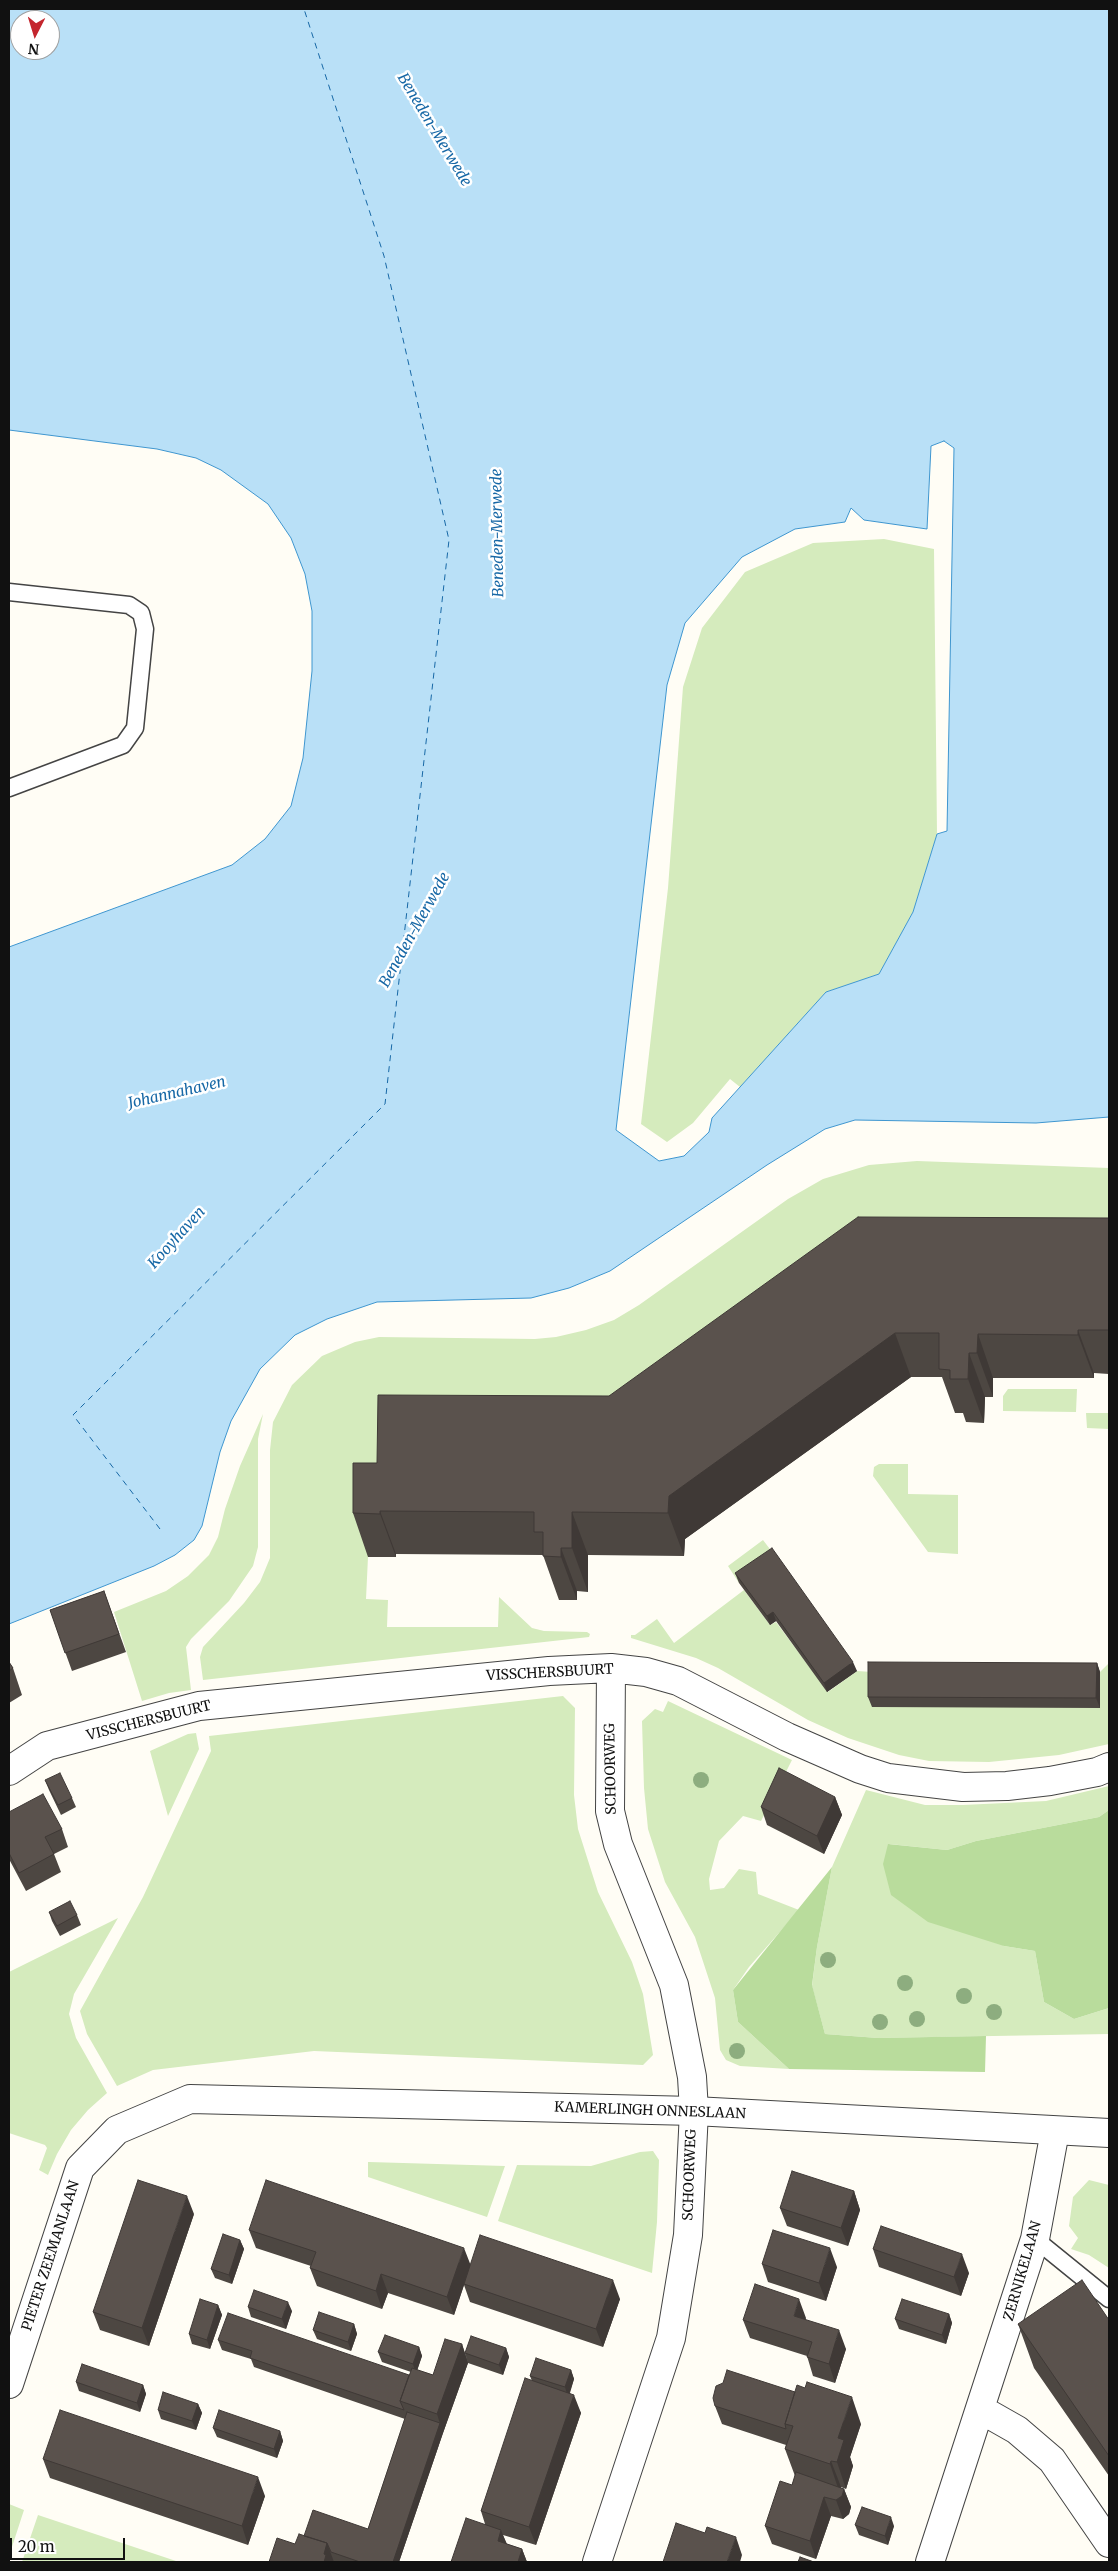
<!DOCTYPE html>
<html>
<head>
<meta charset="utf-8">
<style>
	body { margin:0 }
	#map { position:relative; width:1118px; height:2571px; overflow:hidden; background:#fffdf5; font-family:Merriweather,serif }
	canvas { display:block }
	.frame { position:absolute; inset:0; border:10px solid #111; pointer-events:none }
	.north { position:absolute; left:10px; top:10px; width:50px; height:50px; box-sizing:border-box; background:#fff; border:1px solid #a0a0a0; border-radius:50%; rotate:185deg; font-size:14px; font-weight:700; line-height:20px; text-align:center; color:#111 }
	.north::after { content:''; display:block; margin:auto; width:18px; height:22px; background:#c4262e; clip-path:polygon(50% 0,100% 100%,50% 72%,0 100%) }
	.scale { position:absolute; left:10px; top:2538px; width:115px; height:22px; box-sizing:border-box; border:2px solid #111; border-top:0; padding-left:6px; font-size:15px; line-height:18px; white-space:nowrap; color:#111; -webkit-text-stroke:4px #fff; paint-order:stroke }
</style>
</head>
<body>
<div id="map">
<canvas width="1118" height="2571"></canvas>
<div class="frame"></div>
<div class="north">N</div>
<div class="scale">20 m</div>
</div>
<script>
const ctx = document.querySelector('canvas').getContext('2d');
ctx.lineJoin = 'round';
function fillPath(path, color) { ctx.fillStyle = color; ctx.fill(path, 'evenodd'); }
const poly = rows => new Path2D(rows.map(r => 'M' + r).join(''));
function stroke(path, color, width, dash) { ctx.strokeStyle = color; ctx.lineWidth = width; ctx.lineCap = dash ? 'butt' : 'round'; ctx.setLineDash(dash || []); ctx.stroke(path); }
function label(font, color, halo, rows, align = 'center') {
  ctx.font = font + ' Merriweather,serif'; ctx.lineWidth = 5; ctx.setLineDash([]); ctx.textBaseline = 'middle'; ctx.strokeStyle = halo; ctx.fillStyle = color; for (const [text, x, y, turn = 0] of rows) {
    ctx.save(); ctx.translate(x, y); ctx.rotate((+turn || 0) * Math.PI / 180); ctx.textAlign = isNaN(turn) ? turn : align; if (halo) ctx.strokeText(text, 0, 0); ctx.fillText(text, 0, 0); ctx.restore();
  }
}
fillPath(poly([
	[884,539,934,549,937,834,913,912,879,974,826,992,740,1087,730,1079,693,1123,667,1142,641,1124,668,888,683,687,702,628,745,572,813,543],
	[917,1161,1109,1168,1109,1262,368,1557,366,1599,388,1600,387,1627,498,1627,499,1597,532,1628,544,1631,587,1632,590,1634,589,1637,203,1680,200,1657,203,1647,244,1603,260,1582,270,1558,270,1450,273,1422,292,1385,322,1356,355,1342,379,1337,535,1339,556,1337,586,1330,614,1320,639,1305,788,1199,823,1179,869,1165],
	[1008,1389,1077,1389,1076,1412,1003,1411,1003,1396],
	[1086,1413,1109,1413,1109,1429,1087,1428],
	[263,1414,258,1439,258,1547,253,1566,229,1601,191,1639,186,1647,191,1690,169,1693,142,1701,114,1612,166,1591,188,1576,209,1555,218,1537,225,1509,240,1466],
	[879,1464,908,1464,908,1494,958,1495,958,1554,928,1552,873,1476,874,1467],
	[763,1540,776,1557,739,1583,728,1566],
	[744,1590,770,1625,776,1622,828,1692,857,1671,872,1672,872,1706,1100,1672,1109,1663,1109,1744,1059,1755,989,1762,929,1761,899,1755,848,1738,808,1720,718,1668,696,1658,631,1638,631,1635,635,1635,657,1619,674,1643],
	[563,1696,575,1708,574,1795,578,1829,598,1892,632,1962,643,1994,653,2055,643,2065,314,2051,153,2070,117,2086,87,2034,80,2011,143,1897,211,1751,209,1736],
	[668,1701,792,1760,761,1821,743,1816,719,1841,709,1879,710,1890,724,1888,739,1869,756,1872,758,1894,799,1910,749,1967,733,1990,738,2022,789,2069,740,2066,726,2060,720,2050,715,1998,695,1937,665,1882,648,1829,644,1788,642,1721,655,1709,663,1712],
	[196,1733,199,1749,168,1816,150,1751,188,1734],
	[1109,1786,1109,1810,1099,1817,976,1841,947,1850,889,1844,1004,1946,1035,1951,1044,2002,1074,2019,1109,2008,1109,2034,878,2038,825,2034,812,1986,817,1947,832,1867,866,1790,925,1805,963,1805,1046,1801],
	[118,1918,74,1994,69,2014,76,2038,107,2093,88,2110,71,2130,57,2154,48,2175,39,2170,47,2148,45,2145,9,2133,9,1972],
	[653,2151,659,2160,657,2222,652,2273,498,2221,517,2165,591,2166,640,2152],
	[368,2162,369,2162,505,2166,487,2217,368,2177],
	[1089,2180,1109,2185,1109,2268,1089,2255,1071,2249,1078,2238,1069,2226,1073,2197],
	[9,2504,24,2510,9,2556],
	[38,2515,179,2562,22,2562]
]), '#d5ebbd');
fillPath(poly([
	[1109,1810,1109,2008,1074,2019,1044,2002,1035,1951,1004,1946,928,1922,891,1895,883,1864,888,1844,947,1850,976,1841,1099,1817],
	[832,1867,817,1947,812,1985,825,2034,878,2038,986,2036,985,2072,789,2069,738,2022,733,1990]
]), '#b9dc9c');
const water = poly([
	[9,9,1109,9,1109,1117,1036,1123,855,1120,825,1129,767,1165,610,1271,569,1288,531,1298,377,1302,327,1319,295,1335,260,1369,231,1421,220,1452,202,1526,194,1540,175,1555,154,1566,9,1624,9,947,232,865,265,839,291,806,303,758,312,671,312,611,305,574,291,538,268,504,221,470,196,458,157,449,9,430,9,9],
	[20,20,50,20,50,50,20,50,20,20],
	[944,441,954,448,947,831,937,834,913,912,879,974,826,992,712,1118,709,1132,684,1156,659,1161,616,1130,667,685,685,623,742,557,795,529,845,522,851,508,864,520,927,529,931,446,944,441]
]);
fillPath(water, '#b9e0f7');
stroke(water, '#3f96cf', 1);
stroke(poly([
	[160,1529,73,1415,385,1104,449,540,384,256,304,9]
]), '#1768a6', 1, [6, 5]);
const service = poly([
	[9,592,129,605,141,613,145,629,135,728,123,745,9,788],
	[1035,2239,1109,2299]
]);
const minor = poly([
	[9,1771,47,1746,199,1706,549,1671,611,1668,646,1672,678,1681,787,1737,860,1769,888,1778,963,1787,1007,1786,1050,1781,1097,1772,1109,1767],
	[980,2409,1017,2430,1052,2460,1109,2543],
	[597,2562,671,2338,688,2235,694,2111,692,2077,674,1985,618,1844,610,1811,611,1668],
	[930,2562,1035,2239,1055,2131]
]);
const tertiary = poly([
	[9,2384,80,2168,117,2130,190,2099,694,2111,1109,2133]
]);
stroke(service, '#444', 19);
stroke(minor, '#444', 30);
stroke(tertiary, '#444', 30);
stroke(service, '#fff', 16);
stroke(minor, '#fff', 28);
stroke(tertiary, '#fff', 28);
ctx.fillStyle = '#8dad7f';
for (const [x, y] of [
	[701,1780],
	[828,1960],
	[905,1983],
	[964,1996],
	[994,2012],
	[917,2019],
	[880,2022],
	[737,2051]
]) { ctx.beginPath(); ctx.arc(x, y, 8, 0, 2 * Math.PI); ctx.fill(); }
fillPath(poly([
	[1109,1218,1109,1374,1094,1373,1094,1378,993,1378,993,1397,985,1397,984,1423,966,1422,963,1413,955,1413,942,1377,911,1377,685,1539,684,1556,588,1555,588,1592,577,1591,577,1600,559,1600,543,1555,396,1554,396,1557,368,1557,353,1513,377,1463,609,1396],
	[735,1573,857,1671,827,1692,776,1621,770,1625,739,1583],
	[104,1591,126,1652,72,1671,50,1610],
	[9,1662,13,1668,22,1695,9,1703],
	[1097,1663,1100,1672,1100,1708,872,1707,868,1697],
	[45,1780,72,1798,76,1807,61,1815,49,1790],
	[835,1797,842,1815,824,1854,767,1825,761,1807],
	[9,1812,62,1829,68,1847,54,1854,61,1872,26,1891,9,1859],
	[49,1912,77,1915,81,1925,60,1936,52,1921],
	[854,2191,860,2210,848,2246,787,2226,780,2208],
	[194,2214,149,2346,100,2330,93,2312],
	[249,2230,470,2265,620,2299,603,2347,470,2302,464,2285,454,2315,388,2293,382,2309,317,2286,310,2268,311,2266,256,2248],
	[240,2240,244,2249,232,2284,215,2278,211,2269],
	[873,2249,969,2273,961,2296,879,2267],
	[762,2264,837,2267,826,2301,768,2282],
	[218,2305,222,2315,210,2349,192,2344,189,2334],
	[248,2307,292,2311,286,2329,251,2317],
	[949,2314,952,2323,946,2344,899,2329,895,2319],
	[806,2318,805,2319,846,2349,835,2383,813,2376,807,2356,750,2338,743,2320],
	[1109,2320,1109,2476,1034,2368,1018,2324],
	[354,2324,357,2334,351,2351,317,2339,313,2330],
	[218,2340,409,2375,411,2372,382,2362,378,2352,419,2347,422,2356,417,2370,433,2375,462,2344,468,2363,443,2433,399,2562,269,2562,295,2544,304,2536,368,2529,405,2419,254,2367,251,2359,222,2350],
	[506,2348,509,2357,503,2375,468,2363,465,2353],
	[571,2370,574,2379,570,2393,581,2413,536,2545,503,2535,507,2544,522,2549,527,2562,451,2562,485,2524,481,2511,532,2381,530,2376],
	[76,2382,143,2385,146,2394,140,2412,79,2391],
	[198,2404,202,2413,196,2430,161,2419,158,2410],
	[715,2406,861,2424,850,2457,853,2466,846,2489,841,2487,841,2488,844,2489,851,2507,849,2514,843,2519,831,2516,816,2559,772,2544,765,2526,792,2485,795,2476,785,2449,786,2445,722,2424],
	[213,2428,280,2431,283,2441,277,2458,217,2437],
	[43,2459,265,2496,248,2545,50,2478],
	[855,2525,894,2526,888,2545,859,2535]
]), '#4d4742');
fillPath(poly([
	[1078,1330,1094,1373,1094,1378,1078,1335],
	[895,1333,911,1377,685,1539,684,1556,668,1513,669,1496],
	[978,1334,993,1378,993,1397,977,1353],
	[969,1353,985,1397,984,1423,968,1379],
	[380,1511,396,1554,396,1557,380,1514],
	[572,1512,588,1555,588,1592,572,1548],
	[561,1548,577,1591,577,1600,561,1557],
	[773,1612,776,1621,770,1625,767,1616],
	[853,1662,857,1671,827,1692,824,1683],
	[1097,1663,1100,1672,1100,1708,1096,1698],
	[835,1797,842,1815,824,1854,817,1836],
	[854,2191,860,2210,848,2246,841,2228],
	[187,2196,194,2214,149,2346,142,2328],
	[240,2240,244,2249,232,2284,229,2275],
	[464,2248,471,2266,464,2284,464,2285,454,2315,447,2297],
	[830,2248,837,2267,826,2301,819,2283],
	[962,2254,969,2273,961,2296,954,2277],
	[381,2274,388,2293,382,2309,376,2291],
	[613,2280,620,2299,603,2347,596,2329],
	[799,2299,806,2318,800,2334,794,2316],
	[288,2302,292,2311,286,2329,282,2319],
	[218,2305,222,2315,210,2349,207,2340],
	[949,2314,952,2323,946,2344,942,2335],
	[354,2324,357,2334,351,2351,348,2342],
	[839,2330,846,2349,835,2383,829,2364],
	[462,2344,468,2363,443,2433,437,2414],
	[419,2347,422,2356,416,2374,413,2364],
	[506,2348,509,2357,503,2375,499,2365],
	[571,2370,574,2379,568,2397,565,2387],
	[143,2385,146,2394,140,2412,137,2403],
	[574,2395,581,2413,536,2545,529,2527],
	[852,2397,861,2424,850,2457,853,2466,846,2489,837,2462,838,2438],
	[198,2404,202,2413,196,2430,192,2421],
	[440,2423,443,2433,399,2562,393,2562],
	[280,2431,283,2441,277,2458,274,2449],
	[831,2461,841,2487,839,2491,830,2464],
	[258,2477,265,2496,248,2545,242,2526],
	[844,2489,851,2507,849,2514,843,2519,836,2500],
	[824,2497,831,2516,816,2559,810,2541],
	[891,2517,894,2526,888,2545,885,2536],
	[501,2530,508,2548,498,2541],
	[736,2537,742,2555,740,2562,727,2562],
	[327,2543,334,2562,324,2562,324,2554],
	[522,2549,527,2562,518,2562]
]), '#3f3936');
const building = poly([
	[858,1217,1109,1218,1109,1330,1078,1330,1078,1335,978,1334,977,1353,969,1353,968,1379,950,1379,950,1370,939,1369,939,1333,895,1333,669,1496,668,1513,572,1512,572,1548,561,1548,561,1557,543,1556,543,1532,534,1532,534,1512,380,1511,380,1514,353,1513,353,1463,377,1463,378,1395,609,1396,858,1217],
	[772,1548,853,1662,824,1683,773,1612,767,1616,735,1573,772,1548],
	[104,1591,119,1634,65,1653,50,1610,104,1591],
	[9,1662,13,1668,9,1671,9,1662],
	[868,1662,1097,1663,1096,1698,868,1697,868,1662],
	[779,1768,835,1797,817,1836,761,1807,779,1768],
	[60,1773,72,1798,58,1805,45,1780,60,1773],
	[43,1794,62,1829,45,1837,54,1854,19,1873,9,1853,9,1812,43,1794],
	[70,1901,77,1915,57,1926,49,1912,70,1901],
	[792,2171,854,2191,841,2228,780,2208,792,2171],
	[138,2180,187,2196,142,2328,93,2312,138,2180],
	[266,2180,464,2248,447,2297,381,2274,376,2291,310,2268,316,2252,249,2230,266,2180],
	[881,2226,962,2254,954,2277,873,2249,881,2226],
	[773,2230,830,2248,819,2283,762,2264,773,2230],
	[223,2234,240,2240,229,2275,211,2269,223,2234],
	[480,2235,613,2280,596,2329,464,2284,480,2235],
	[1082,2280,1109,2320,1109,2456,1018,2324,1082,2280],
	[755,2284,799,2299,794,2316,839,2330,829,2364,807,2357,812,2342,743,2320,755,2284],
	[254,2290,288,2302,282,2319,248,2307,254,2290],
	[200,2299,218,2305,207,2340,189,2334,200,2299],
	[902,2299,949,2314,942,2335,895,2319,902,2299],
	[319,2312,354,2324,348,2342,313,2330,319,2312],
	[228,2313,409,2375,400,2401,404,2410,250,2358,252,2351,218,2340,228,2313],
	[385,2335,419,2347,413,2364,378,2352,385,2335],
	[471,2336,506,2348,499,2365,465,2353,471,2336],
	[445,2339,462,2344,437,2414,400,2401,412,2368,433,2375,445,2339],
	[536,2358,571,2370,565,2387,530,2376,536,2358],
	[82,2364,143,2385,137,2403,76,2382,82,2364],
	[727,2370,795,2392,785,2424,786,2429,715,2406,713,2398,716,2386,723,2383,727,2370],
	[525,2378,574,2395,529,2527,481,2511,525,2378],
	[807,2382,852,2397,838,2438,844,2440,837,2462,831,2461,830,2464,785,2449,793,2426,785,2424,797,2385,805,2388,807,2382],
	[163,2392,198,2404,192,2421,158,2410,163,2392],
	[60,2410,258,2477,242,2526,43,2459,60,2410],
	[219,2410,280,2431,274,2449,213,2428,219,2410],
	[407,2412,440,2423,393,2562,360,2562,331,2552,327,2543,304,2536,313,2510,368,2529,407,2412],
	[796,2472,844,2489,842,2496,836,2500,824,2497,810,2541,765,2526,780,2481,792,2485,796,2472],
	[862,2507,891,2517,885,2536,855,2525,862,2507],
	[466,2518,501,2530,498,2541,522,2549,518,2562,451,2562,466,2518],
	[676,2523,705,2533,707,2527,736,2537,727,2562,663,2562,676,2523],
	[299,2534,327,2543,324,2554,326,2555,324,2562,269,2562,277,2538,295,2544,299,2534],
	[800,2557,814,2562,798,2562,800,2557]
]);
fillPath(building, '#5a524d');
stroke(building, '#3f3936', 1);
label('14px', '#111', '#fff', [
	["VISSCHERSBUURT",550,1673,-3],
	["VISSCHERSBUURT",149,1721,-14],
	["SCHOORWEG",611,1769,-91],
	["KAMERLINGH ONNESLAAN",650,2111,2],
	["SCHOORWEG",690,2175,-88],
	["PIETER ZEEMANLAAN",51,2256,-72],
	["ZERNIKELAAN",1023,2271,-74]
]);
label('italic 15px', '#1768a6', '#fff', [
	["Beneden-Merwede",434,130,59],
	["Beneden-Merwede",498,533,-91],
	["Beneden-Merwede",415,930,-61],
	["Johannahaven",177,1093,-13],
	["Kooyhaven",177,1238,-48]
]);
</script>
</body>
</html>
